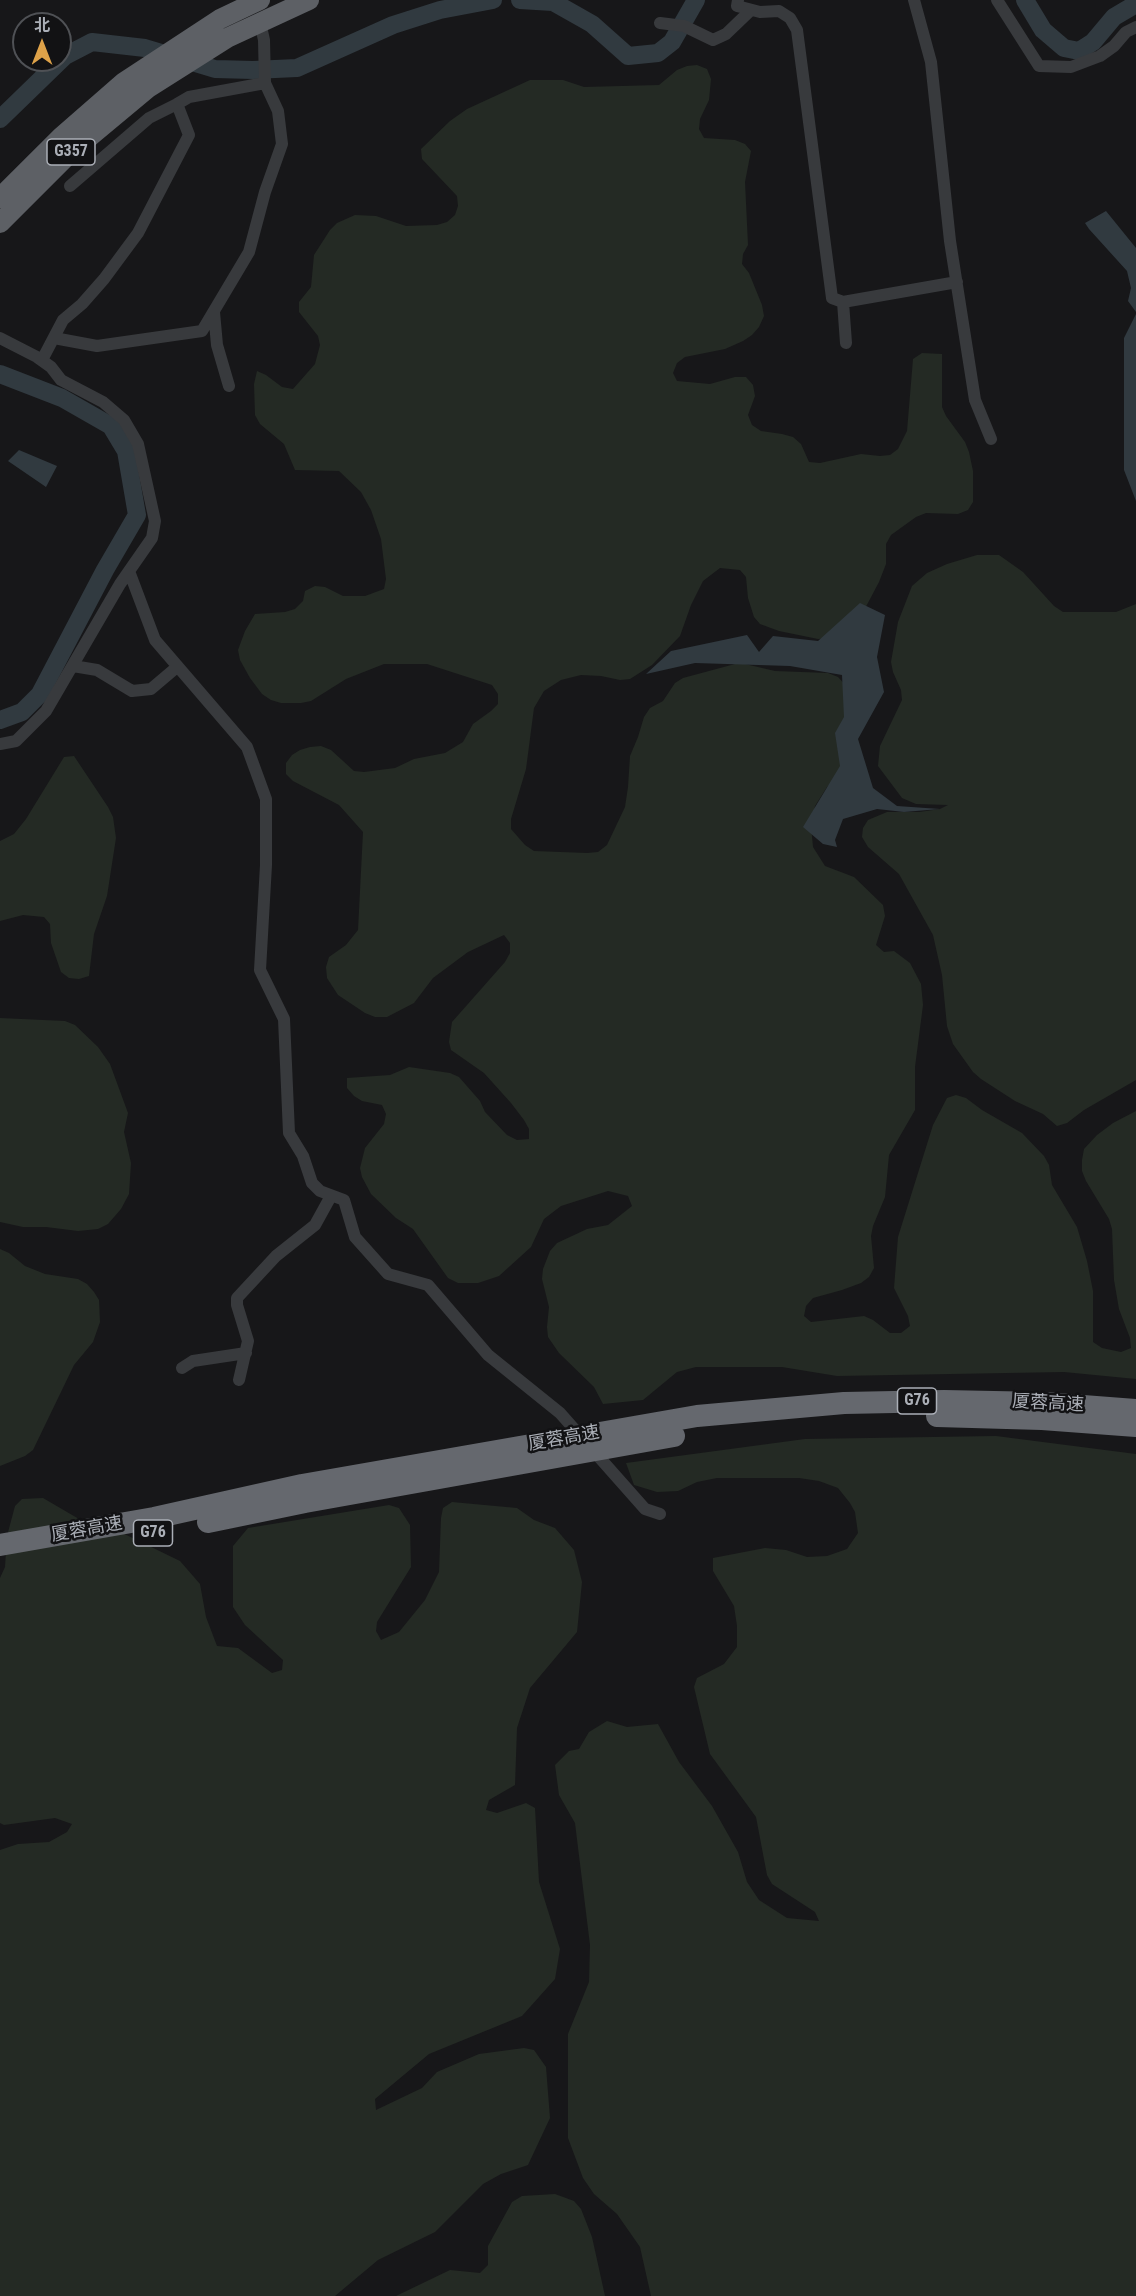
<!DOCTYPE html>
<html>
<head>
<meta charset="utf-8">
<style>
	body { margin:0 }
	#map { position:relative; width:1136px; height:2296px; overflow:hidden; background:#171719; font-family:"Roboto Condensed","Noto Sans SC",sans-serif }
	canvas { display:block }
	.north { position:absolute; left:12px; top:12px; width:60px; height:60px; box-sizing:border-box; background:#121214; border:2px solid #4f5155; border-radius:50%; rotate:0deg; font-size:16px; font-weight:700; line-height:24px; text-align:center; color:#abafb7 }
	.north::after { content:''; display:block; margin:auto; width:21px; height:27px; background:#dea249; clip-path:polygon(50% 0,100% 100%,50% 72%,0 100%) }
</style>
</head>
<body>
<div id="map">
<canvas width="1136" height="2296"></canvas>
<div class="north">北</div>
</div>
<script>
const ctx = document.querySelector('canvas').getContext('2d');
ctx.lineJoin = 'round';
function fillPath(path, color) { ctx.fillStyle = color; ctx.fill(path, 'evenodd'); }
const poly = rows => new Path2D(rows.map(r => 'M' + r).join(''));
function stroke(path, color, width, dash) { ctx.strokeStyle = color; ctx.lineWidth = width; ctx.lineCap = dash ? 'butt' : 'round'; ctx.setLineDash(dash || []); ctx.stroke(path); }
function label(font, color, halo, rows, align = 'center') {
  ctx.font = font + ' "Roboto Condensed","Noto Sans SC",sans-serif'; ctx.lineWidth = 5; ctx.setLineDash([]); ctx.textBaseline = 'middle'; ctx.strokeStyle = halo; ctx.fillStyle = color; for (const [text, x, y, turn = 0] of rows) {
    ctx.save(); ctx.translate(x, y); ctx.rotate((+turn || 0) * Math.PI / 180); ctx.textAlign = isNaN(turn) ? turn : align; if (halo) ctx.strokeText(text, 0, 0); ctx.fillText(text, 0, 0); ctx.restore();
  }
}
fillPath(poly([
	[697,65,707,69,711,79,709,100,700,119,699,129,704,138,735,140,745,144,751,151,745,182,748,245,743,254,742,264,749,273,762,305,764,316,759,327,752,335,743,341,725,349,685,357,677,363,673,373,677,381,710,384,735,377,746,377,753,385,755,396,748,415,752,425,761,431,782,434,793,437,801,444,809,462,820,463,861,454,880,456,890,455,898,449,907,431,913,359,922,353,942,354,942,407,946,416,965,442,969,452,973,471,973,502,968,510,958,514,926,513,916,517,891,535,886,544,886,564,879,582,860,618,838,638,818,639,779,631,760,624,754,617,748,598,746,577,740,570,720,568,703,581,691,605,680,636,652,665,630,679,620,680,601,676,581,675,561,680,544,691,534,708,526,769,511,819,511,829,525,845,534,851,587,853,598,852,607,845,625,807,628,787,630,756,638,737,644,717,650,708,663,701,675,683,683,678,735,664,745,664,775,671,828,673,838,677,852,692,841,773,827,787,815,806,811,826,813,847,825,866,854,877,883,905,885,916,876,945,884,952,894,951,910,963,921,984,923,1005,915,1067,915,1110,889,1155,885,1197,873,1226,871,1236,874,1268,869,1277,861,1283,842,1290,813,1298,806,1306,804,1316,811,1322,864,1316,873,1320,890,1333,901,1333,910,1326,908,1316,894,1288,898,1237,933,1125,947,1098,956,1095,966,1098,982,1110,1022,1133,1044,1156,1049,1165,1052,1185,1077,1227,1087,1261,1093,1291,1093,1342,1102,1348,1121,1352,1131,1348,1130,1338,1119,1309,1114,1280,1112,1229,1109,1219,1086,1181,1082,1171,1082,1160,1084,1149,1097,1135,1113,1123,1136,1111,1136,1379,1064,1372,837,1376,782,1367,696,1367,677,1372,643,1400,603,1404,594,1387,559,1353,548,1337,547,1327,549,1307,542,1279,543,1269,550,1251,557,1243,587,1229,608,1225,632,1206,628,1196,608,1191,561,1206,544,1219,531,1247,499,1276,478,1283,458,1283,448,1278,413,1229,396,1218,371,1194,362,1177,360,1168,365,1148,384,1124,386,1114,382,1105,362,1101,354,1096,347,1088,347,1078,390,1075,409,1067,450,1073,459,1077,480,1101,485,1112,507,1135,517,1140,529,1139,529,1129,524,1120,511,1103,484,1073,451,1050,449,1042,452,1022,505,962,510,953,510,943,504,935,468,952,433,978,414,1003,387,1017,375,1017,365,1013,338,995,327,978,326,967,329,957,346,945,358,930,363,832,339,805,293,781,286,774,286,763,292,755,300,750,310,747,321,746,331,750,354,771,364,772,395,768,414,759,445,753,463,742,473,724,491,711,498,704,498,694,492,685,427,664,384,664,346,679,311,701,301,703,281,703,271,700,262,694,250,678,240,660,238,650,245,631,255,614,285,612,295,609,303,601,305,591,315,586,325,587,343,596,365,596,384,589,386,579,381,539,371,510,361,492,339,471,295,470,284,444,260,424,255,415,254,384,257,371,266,375,282,387,293,389,315,364,320,345,318,336,299,312,299,302,311,287,314,255,330,230,337,223,355,215,376,216,406,226,437,225,447,222,455,215,458,206,457,196,422,159,421,149,450,121,467,109,530,80,563,80,584,87,659,85,677,70,687,66],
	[977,555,999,555,1023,572,1054,606,1063,612,1116,612,1136,604,1136,1080,1084,1110,1067,1123,1057,1126,1043,1114,1015,1101,981,1079,973,1072,953,1044,947,1026,942,975,933,935,899,874,868,847,862,837,863,828,868,820,887,812,919,812,940,809,948,805,916,804,902,798,878,766,880,746,902,700,901,690,893,672,891,662,898,622,912,586,927,573,947,564],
	[74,756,108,807,113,817,116,838,107,896,94,934,89,976,79,979,69,978,61,972,51,943,50,924,44,917,23,915,0,921,0,841,14,834,26,819,64,757],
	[0,1018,65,1021,75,1025,98,1047,110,1064,128,1113,124,1132,131,1163,129,1194,121,1209,108,1224,98,1229,78,1231,46,1227,23,1227,0,1222],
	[0,1249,9,1253,25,1266,45,1274,78,1279,87,1284,94,1292,99,1300,100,1322,93,1342,74,1365,33,1450,25,1456,0,1466],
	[996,1436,1136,1454,1136,2296,651,2296,640,2247,617,2214,594,2194,583,2178,568,2138,568,2034,589,1982,590,1945,575,1823,559,1795,555,1765,569,1751,579,1749,589,1732,607,1721,627,1727,658,1724,679,1762,712,1806,738,1852,747,1882,759,1900,787,1918,819,1921,815,1912,772,1884,767,1875,756,1817,710,1754,694,1687,697,1678,724,1664,737,1647,737,1626,734,1606,713,1571,713,1558,765,1548,786,1550,807,1557,827,1556,847,1549,858,1533,855,1512,850,1503,838,1488,819,1481,799,1478,717,1478,697,1482,678,1491,657,1492,634,1485,626,1463,805,1439],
	[43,1498,79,1519,110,1527,180,1561,200,1584,206,1617,217,1646,238,1648,272,1673,282,1670,283,1660,245,1625,233,1607,233,1546,248,1528,389,1505,399,1508,410,1525,411,1567,377,1622,376,1631,381,1640,399,1632,425,1600,439,1572,441,1518,443,1508,452,1502,517,1508,534,1520,555,1528,574,1550,582,1582,577,1632,530,1688,517,1728,515,1785,489,1800,486,1810,497,1813,526,1803,535,1808,539,1882,560,1949,555,1979,522,2016,429,2054,375,2099,376,2110,422,2088,437,2072,479,2054,524,2048,534,2050,546,2067,550,2118,528,2165,501,2174,483,2184,435,2232,378,2260,335,2296,0,2296,0,1850,18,1844,49,1842,67,1832,72,1824,55,1818,4,1825,0,1823,0,1578,5,1567,7,1536,15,1506,22,1499],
	[555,2194,574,2201,581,2209,592,2237,605,2296,396,2296,450,2270,480,2273,488,2265,488,2246,512,2202,522,2196]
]), '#242a24');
fillPath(poly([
	[1106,211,1136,248,1136,312,1128,301,1131,288,1127,271,1089,229,1085,223],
	[1136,314,1136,501,1124,470,1124,338],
	[19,450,57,466,46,487,8,461],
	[860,603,885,615,877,657,884,692,858,739,873,788,897,806,940,809,904,812,877,809,843,819,835,840,837,847,823,844,803,827,840,766,835,733,844,717,842,675,790,666,695,663,646,674,671,651,747,635,759,652,773,636,818,641]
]), '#313a40');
stroke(poly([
	[520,0,553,2,592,24,628,56,658,53,672,42,696,0],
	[1025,0,1043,30,1064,48,1079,51,1093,42,1114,17,1136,4],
	[0,119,65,56,92,42,145,48,215,69,253,70,297,68,393,25,440,10,493,0],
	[0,374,62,398,111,426,126,451,137,515,105,570,40,694,22,712,0,720]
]), '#313a40', 18);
stroke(poly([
	[738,0,737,6,760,12,779,11,790,18,797,30,832,298,843,302,846,343],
	[914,0,931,62,950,241,975,400,991,439],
	[997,0,1039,66,1071,67,1100,56,1114,46,1126,32,1136,27],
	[660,23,684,26,713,40,726,34,751,10],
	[70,186,149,118,177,104],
	[843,302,957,282],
	[214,312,217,345,229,386],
	[0,338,37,357,51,367,61,380,103,402,124,420,138,444,155,521,152,538,120,584,46,711,16,741,0,744],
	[54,338,97,346,202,331,249,252,265,192,282,144,278,111,265,83,264,40,260,22],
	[42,360,63,320,82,304,104,279,138,233,189,135,177,104,189,97,265,83],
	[129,571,155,640,247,747,266,799,266,865,260,970,284,1019,289,1133,303,1156,312,1183,320,1191,344,1200,355,1237,388,1274,428,1285,488,1355,560,1413,645,1509,660,1514],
	[73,666,97,670,132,691,151,689,177,667],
	[182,1368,193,1361,246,1353],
	[239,1380,248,1341,237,1305,237,1298,276,1256,315,1225,331,1196]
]), '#383a3d', 12);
stroke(poly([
	[0,198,61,137,124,82,220,19,260,0],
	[0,223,70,153,148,88,227,38,309,0]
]), '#5d6065', 20);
stroke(poly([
	[937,1416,1042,1419,1136,1426],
	[208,1522,305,1502,674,1436],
	[0,1545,154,1518,302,1485,697,1416,844,1403,944,1401,1044,1403,1136,1410]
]), '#65686e', 22);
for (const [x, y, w] of [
	[71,152,48],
	[917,1401,39],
	[153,1533,39]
]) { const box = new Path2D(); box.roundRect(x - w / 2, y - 13, w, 26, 4.5); ctx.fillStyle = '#121214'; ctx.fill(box); stroke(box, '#abafb7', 1.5); }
label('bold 16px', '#abafb7', null, [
	["G357",71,152],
	["G76",917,1401],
	["G76",153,1533]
]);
label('18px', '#abafb7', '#121214', [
	["厦蓉高速",1048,1404,3],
	["厦蓉高速",564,1439,-10],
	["厦蓉高速",87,1530,-10]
]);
</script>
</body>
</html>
